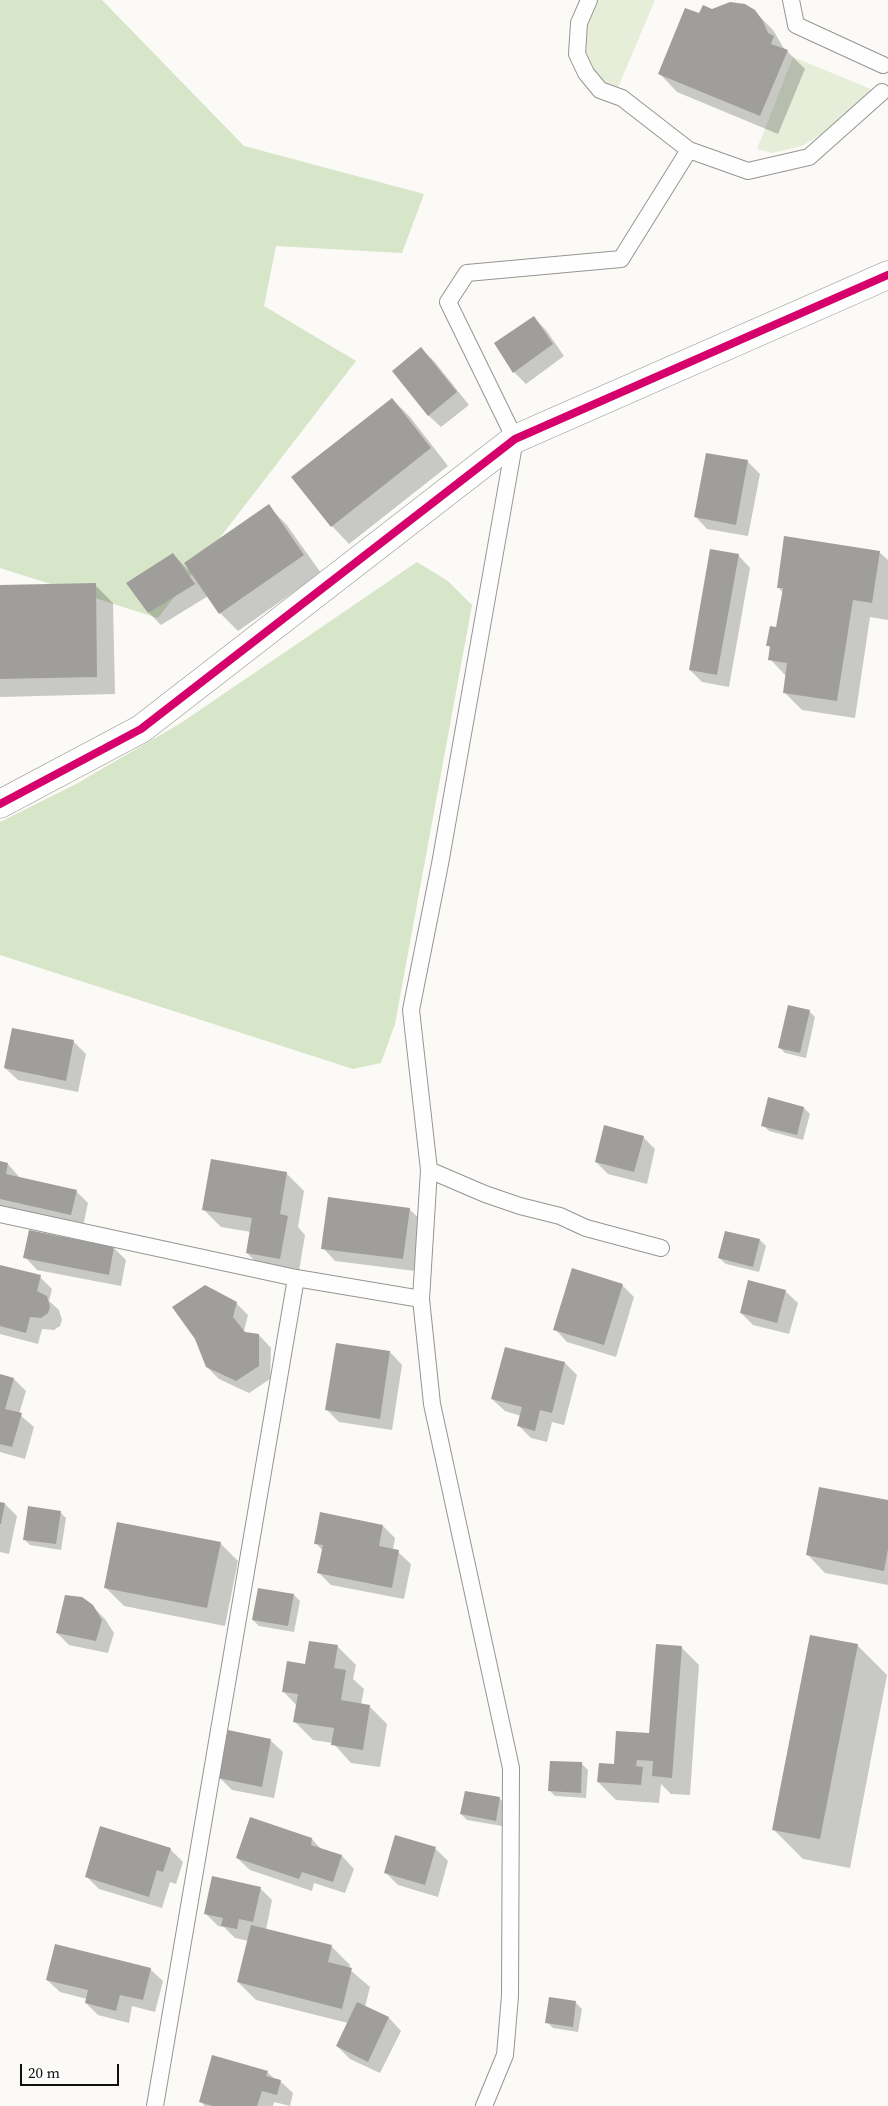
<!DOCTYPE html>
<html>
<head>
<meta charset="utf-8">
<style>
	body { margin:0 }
	#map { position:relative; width:888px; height:2106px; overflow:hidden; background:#fbfaf6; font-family:"Source Serif 4",serif }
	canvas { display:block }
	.scale { position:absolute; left:20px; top:2064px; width:99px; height:22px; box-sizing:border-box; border:2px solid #101010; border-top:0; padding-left:6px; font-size:15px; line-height:18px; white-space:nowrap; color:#101010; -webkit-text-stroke:4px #fff; paint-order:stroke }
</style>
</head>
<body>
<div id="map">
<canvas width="888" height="2106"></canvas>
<div class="scale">20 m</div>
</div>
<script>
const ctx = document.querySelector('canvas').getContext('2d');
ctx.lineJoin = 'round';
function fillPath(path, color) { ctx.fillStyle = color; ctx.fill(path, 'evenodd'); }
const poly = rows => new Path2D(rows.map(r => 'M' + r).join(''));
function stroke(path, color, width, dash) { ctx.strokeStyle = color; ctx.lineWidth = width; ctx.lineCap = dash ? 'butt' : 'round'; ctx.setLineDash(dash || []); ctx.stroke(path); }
fillPath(poly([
	[597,0,655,0,617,90,603,85,591,70,583,48,586,25],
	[793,57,871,89,861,110,802,146,772,153,757,149]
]), '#e6eed9');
fillPath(poly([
	[0,0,102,0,244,146,424,194,402,253,276,246,264,306,356,361,158,618,0,568],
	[417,562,448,581,472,605,395,1024,381,1063,353,1069,0,955,0,822,76,784,181,723]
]), '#d7e5c8');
fillPath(poly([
	[712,10,754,11,773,30,783,47,805,69,778,134,677,92,659,73,700,15],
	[534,318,546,330,564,356,526,384,514,372],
	[421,349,434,361,469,405,441,427,428,415],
	[392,399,410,417,448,466,349,544,332,526],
	[747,461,760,474,748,536,707,529,695,516],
	[268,506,286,524,321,573,238,631,220,613,208,596,161,625,149,613,173,554,188,570],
	[879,552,888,560,888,620,870,617,855,718,802,710,784,692,786,676,770,659,771,649,768,645,777,629,783,593,778,587],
	[738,555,750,568,729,687,702,682,690,670],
	[95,585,113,603,115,694,0,697,0,586],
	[809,1011,815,1017,806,1058,785,1053,779,1047],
	[73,1041,86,1054,78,1092,18,1080,5,1068],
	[769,1099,804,1108,810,1114,803,1140,769,1131,763,1125],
	[643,1137,655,1149,647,1184,608,1174,596,1162],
	[0,1163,8,1164,20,1178,76,1191,88,1203,83,1227,0,1208],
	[286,1173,304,1191,298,1227,305,1235,298,1277,265,1271,247,1253,251,1232,221,1227,203,1209],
	[409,1209,422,1221,415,1271,335,1261,323,1248],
	[760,1240,766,1246,759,1272,726,1264,719,1258],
	[114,1248,126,1260,121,1286,37,1270,25,1257],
	[0,1266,40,1277,52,1289,49,1301,59,1310,62,1320,60,1326,54,1330,42,1329,38,1344,0,1334],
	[622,1285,634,1297,616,1357,567,1342,555,1329],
	[785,1291,798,1303,789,1334,753,1325,741,1313],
	[236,1303,248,1315,244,1331,247,1334,259,1335,271,1348,270,1379,249,1393,219,1379,207,1367],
	[390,1352,402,1365,392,1430,339,1422,327,1410],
	[565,1363,577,1375,564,1425,552,1422,547,1442,531,1438,519,1426,521,1416,505,1411,492,1399],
	[0,1375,14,1379,26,1391,19,1414,34,1427,25,1459,0,1452],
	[888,1502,888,1585,825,1573,807,1554],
	[0,1503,5,1504,17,1516,9,1554,0,1552],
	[60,1512,66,1518,61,1550,30,1545,24,1539],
	[383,1526,395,1538,393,1550,398,1552,411,1564,404,1599,331,1585,319,1573,323,1551,316,1543],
	[220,1543,238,1561,225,1626,124,1606,106,1588],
	[294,1595,300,1601,294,1632,259,1626,253,1620],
	[92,1606,105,1619,114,1633,108,1653,69,1645,57,1633],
	[857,1645,887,1675,850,1868,803,1859,774,1830],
	[338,1647,356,1665,353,1679,364,1689,361,1705,369,1706,387,1724,380,1767,351,1763,333,1743,313,1740,295,1722,297,1706,283,1691,306,1665],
	[681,1647,699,1665,690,1795,671,1794,661,1784,659,1803,616,1800,598,1782,650,1734],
	[270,1740,283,1752,274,1798,232,1790,220,1778],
	[582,1764,588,1770,586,1798,555,1796,549,1790],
	[466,1792,500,1799,506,1805,502,1826,467,1820,461,1814],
	[312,1839,322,1850,342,1856,354,1869,345,1893,314,1883,312,1891,250,1870,237,1858],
	[170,1849,183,1862,176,1884,170,1882,162,1908,99,1889,86,1876],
	[436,1849,448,1861,438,1897,398,1885,385,1872],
	[260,1888,272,1900,266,1930,332,1947,350,1965,349,1969,370,1987,365,2007,389,2018,401,2031,380,2073,350,2059,337,2046,348,2023,256,2000,238,1982,249,1941,235,1938,224,1927,218,1926,206,1914],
	[150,1969,163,1981,155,2012,132,2006,129,2023,98,2015,86,2003,87,1999,60,1992,47,1980],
	[576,2003,582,2009,578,2032,553,2028,547,2022],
	[267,2072,275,2079,280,2081,293,2093,290,2106,274,2102,273,2106,205,2106,201,2102]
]), '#0003');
fillPath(poly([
	[730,2,745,4,755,10,763,21,768,33,774,36,771,44,788,50,760,116,658,74,685,8,699,13,703,5,712,9],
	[534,316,553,344,513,373,494,343],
	[421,347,457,392,428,416,392,371],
	[392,398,431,448,331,527,291,477],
	[706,453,748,460,736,525,694,517],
	[269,504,304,555,219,614,184,563],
	[784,536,880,551,872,603,853,600,837,701,783,693,787,663,768,660,770,646,766,646,770,626,776,627,783,588,777,588],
	[710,549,739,554,717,675,689,670],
	[173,553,195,584,148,613,126,583],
	[96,583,97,677,0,679,0,585],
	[788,1005,810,1010,800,1053,778,1048],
	[12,1028,74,1040,66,1081,4,1068],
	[768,1097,804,1107,797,1135,761,1126],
	[604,1125,644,1136,634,1172,595,1162],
	[211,1159,287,1172,280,1214,288,1216,280,1259,246,1253,252,1218,202,1210],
	[0,1161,8,1163,6,1174,77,1190,71,1215,0,1199],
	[328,1197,410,1208,403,1259,321,1249],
	[29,1230,114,1247,109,1275,23,1258],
	[725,1231,760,1239,753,1267,718,1258],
	[0,1265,41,1275,37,1291,47,1296,50,1307,48,1313,41,1318,30,1317,26,1333,0,1326],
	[572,1268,623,1284,604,1345,553,1330],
	[748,1280,786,1290,777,1323,740,1313],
	[205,1285,237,1302,233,1317,245,1332,259,1334,259,1366,236,1381,206,1367,195,1339,172,1307],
	[336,1343,390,1351,380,1419,325,1410],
	[505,1347,565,1362,552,1413,540,1410,535,1431,517,1426,522,1407,491,1399],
	[0,1374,14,1378,5,1409,22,1413,12,1447,0,1444],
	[819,1487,888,1500,888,1549,884,1571,806,1555],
	[0,1502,5,1503,1,1524,0,1524],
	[28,1506,61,1511,56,1544,23,1540],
	[320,1512,383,1525,379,1546,399,1550,392,1588,317,1573,323,1545,314,1544],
	[117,1522,221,1542,207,1608,104,1588],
	[258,1588,294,1594,288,1626,252,1620],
	[65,1595,82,1597,93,1605,102,1620,96,1641,56,1633],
	[810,1635,858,1644,820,1839,772,1830],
	[309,1641,338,1645,334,1668,346,1670,341,1700,370,1705,363,1750,331,1745,334,1728,293,1722,298,1694,282,1692,287,1661,305,1664],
	[656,1644,682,1646,672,1778,652,1776,653,1761,637,1760,636,1766,643,1767,641,1785,597,1782,599,1763,614,1764,616,1731,649,1733],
	[228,1730,271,1739,262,1787,218,1778],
	[550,1761,582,1762,581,1793,548,1791],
	[465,1791,500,1797,496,1821,460,1814],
	[250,1817,312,1838,311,1845,342,1855,333,1882,302,1872,299,1879,236,1858],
	[100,1826,171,1848,163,1872,157,1870,149,1897,85,1877],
	[395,1835,436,1847,425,1885,384,1873],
	[212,1876,261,1887,253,1922,239,1919,237,1929,221,1926,223,1918,204,1914],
	[251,1925,332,1945,328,1962,352,1968,342,2009,237,1982],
	[55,1944,151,1968,143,2000,120,1995,116,2011,85,2003,88,1990,46,1980],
	[549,1997,576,2001,573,2027,545,2023],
	[357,2002,389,2017,368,2062,336,2046],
	[212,2055,268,2071,266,2076,281,2080,277,2095,262,2091,257,2106,213,2106,199,2102]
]), '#9f9e9b');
const service = poly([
	[589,0,579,23,577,54,586,73,600,90,622,98,689,150],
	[791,0,796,25,883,65],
	[429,1170,485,1194,520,1206,560,1216,586,1228,661,1248],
	[0,1214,296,1278,421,1299],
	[155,2106,296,1278],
	[484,2106,505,2055,510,1996,511,1768,432,1404,421,1299,429,1170,411,1010,440,864,515,439,448,302,467,273,621,259,689,150,748,171,809,157,882,92]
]);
const minor = poly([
	[0,804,141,729,515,439,888,275]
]);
stroke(service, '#969594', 18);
stroke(minor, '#969594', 29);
stroke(service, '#fefefe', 16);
stroke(minor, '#fefefe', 28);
stroke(poly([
	[0,804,141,729,515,439,888,275]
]), '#d6006c', 8);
</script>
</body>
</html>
